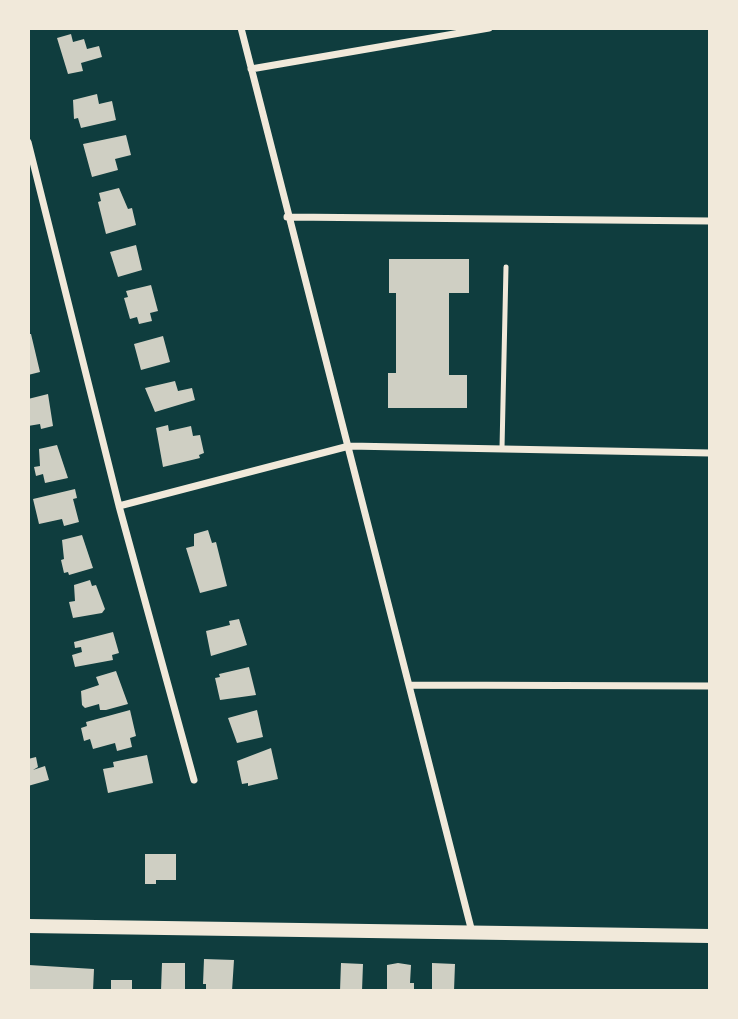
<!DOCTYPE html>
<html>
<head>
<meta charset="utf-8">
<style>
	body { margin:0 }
	#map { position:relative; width:738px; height:1019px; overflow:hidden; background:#0f3d3e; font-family:"Source Sans 3",sans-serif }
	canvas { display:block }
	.frame { position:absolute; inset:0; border:30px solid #f1e9da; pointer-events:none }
</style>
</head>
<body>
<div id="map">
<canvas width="738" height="1019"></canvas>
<div class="frame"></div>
</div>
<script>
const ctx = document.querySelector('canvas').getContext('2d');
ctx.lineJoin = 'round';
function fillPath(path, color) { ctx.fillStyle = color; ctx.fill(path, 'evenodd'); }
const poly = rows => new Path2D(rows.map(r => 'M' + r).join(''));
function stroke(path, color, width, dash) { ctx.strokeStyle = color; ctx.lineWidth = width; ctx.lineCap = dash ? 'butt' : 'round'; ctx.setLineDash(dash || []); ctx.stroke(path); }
fillPath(poly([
	[71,34,73,42,84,39,87,49,99,46,102,57,81,63,83,71,68,74,57,38],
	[97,94,99,104,112,101,116,120,81,128,78,118,74,119,73,100],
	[126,135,131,155,115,159,118,170,92,177,83,144],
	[119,188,128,209,132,208,136,225,106,234,98,202,101,201,99,193],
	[136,245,142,270,118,277,110,252],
	[389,259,469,259,469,293,449,293,449,375,467,375,467,408,388,408,388,373,396,373,396,293,389,293],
	[151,285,158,311,150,313,152,321,139,324,137,317,130,319,124,298,128,297,126,291],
	[28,334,31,334,40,372,28,375],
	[163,336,170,362,141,370,134,344],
	[175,381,178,391,192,388,195,400,155,412,145,388],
	[48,394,53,426,41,429,40,424,28,426,28,399],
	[168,425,169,431,191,426,193,436,200,435,204,453,199,455,200,458,163,467,156,428],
	[57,445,68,478,45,483,43,474,36,476,34,467,40,466,39,449],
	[75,489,77,498,73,499,79,522,64,526,62,519,39,524,33,499],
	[208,530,212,543,216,542,227,586,200,593,186,548,194,546,194,534],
	[82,535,93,568,69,575,68,572,64,573,61,560,64,559,62,540],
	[90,580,92,586,96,585,105,609,102,613,73,618,69,602,75,601,74,585],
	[239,619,247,645,211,656,206,631,230,625,229,621],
	[113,632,119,653,112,655,113,660,75,667,72,655,82,652,81,647,75,648,74,642],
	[249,667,256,695,220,700,215,678,220,677,219,674],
	[116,671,128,704,106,710,100,710,99,704,85,708,82,705,81,691,99,685,96,677],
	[130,710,136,736,130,738,132,747,117,751,115,743,93,749,90,739,84,741,81,728,87,726,86,722],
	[257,710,263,737,237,743,228,718],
	[271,748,278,779,248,786,248,783,242,784,237,761],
	[147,755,153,783,108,793,103,769,114,767,113,762],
	[36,757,38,767,33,770,45,766,49,780,28,786,28,759],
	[145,854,176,854,176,880,156,880,156,884,145,884],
	[204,959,234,960,232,991,206,991,206,984,203,984],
	[162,963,185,963,185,991,161,991],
	[341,963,363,964,362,991,340,991],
	[398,963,411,965,410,983,414,983,414,991,387,991,387,965],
	[432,963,455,964,454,991,432,991],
	[29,965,94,969,93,991,28,991],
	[111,980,132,980,132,991,111,991]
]), '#cfcfc3');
stroke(poly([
	[502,448,506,267]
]), '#f1e9da', 5);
stroke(poly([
	[241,28,472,932],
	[251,69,489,28],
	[28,142,119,506,194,780],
	[287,217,710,221],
	[119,506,349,446,710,453],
	[411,685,710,686]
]), '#f1e9da', 7);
stroke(poly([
	[28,926,710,936]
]), '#f1e9da', 14);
</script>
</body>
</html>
